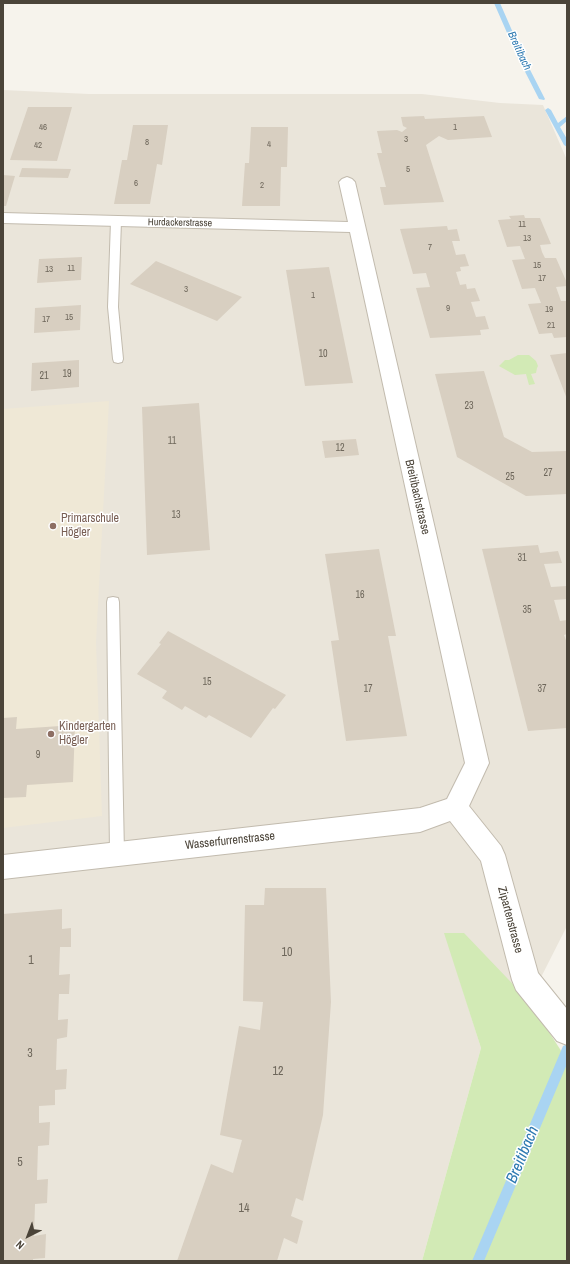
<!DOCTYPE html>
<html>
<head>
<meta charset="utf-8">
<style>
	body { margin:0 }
	#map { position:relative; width:570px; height:1264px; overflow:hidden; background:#f6f3ec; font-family:"Archivo Narrow",sans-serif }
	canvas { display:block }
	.frame { position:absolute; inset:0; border:4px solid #4b4439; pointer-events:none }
	.north { position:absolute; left:8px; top:1216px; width:40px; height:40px; -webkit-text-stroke:3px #fff; paint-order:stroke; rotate:222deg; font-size:11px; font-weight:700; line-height:16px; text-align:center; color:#4b4439 }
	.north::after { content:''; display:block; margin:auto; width:14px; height:18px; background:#4b4439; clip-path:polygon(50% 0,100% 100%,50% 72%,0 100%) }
</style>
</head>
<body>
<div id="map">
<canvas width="570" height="1264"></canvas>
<div class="frame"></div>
<div class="north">N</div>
</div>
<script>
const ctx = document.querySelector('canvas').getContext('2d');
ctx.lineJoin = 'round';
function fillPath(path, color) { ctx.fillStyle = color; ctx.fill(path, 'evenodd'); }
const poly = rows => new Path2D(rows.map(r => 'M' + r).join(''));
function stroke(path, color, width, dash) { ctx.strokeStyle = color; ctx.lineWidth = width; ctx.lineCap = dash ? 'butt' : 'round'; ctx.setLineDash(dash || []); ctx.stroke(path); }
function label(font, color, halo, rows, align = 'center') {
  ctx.font = font + ' "Archivo Narrow",sans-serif'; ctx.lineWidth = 3; ctx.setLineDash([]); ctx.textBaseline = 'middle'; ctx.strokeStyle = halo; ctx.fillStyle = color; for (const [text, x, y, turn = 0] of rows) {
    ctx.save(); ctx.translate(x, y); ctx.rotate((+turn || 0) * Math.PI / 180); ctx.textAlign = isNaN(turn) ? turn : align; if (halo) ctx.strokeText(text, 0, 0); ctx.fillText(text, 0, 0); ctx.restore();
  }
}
fillPath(poly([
	[3,90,89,94,422,94,500,103,543,105,567,160,567,926,529,1001,445,933,481,1048,422,1261,3,1261]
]), '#eae5da');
fillPath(poly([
	[109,401,96,642,102,816,3,828,3,409]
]), '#efe8d6');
fillPath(poly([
	[518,355,529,355,536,361,538,366,537,368,536,373,531,374,535,384,529,385,526,374,515,375,499,366,505,360,509,360],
	[444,933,464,933,529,1001,567,1060,567,1261,422,1261,481,1048]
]), '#d2eab5');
fillPath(poly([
	[494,3,500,3,524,58,545,99,544,100,539,99,518,58,494,3],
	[548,108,551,110,558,123,567,116,567,121,560,127,567,139,567,147,564,145,545,110,548,108],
	[567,1044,567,1064,484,1261,472,1261,563,1046,567,1044]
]), '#a9d4f2');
fillPath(poly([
	[28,107,72,107,57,161,10,160],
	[424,116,425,119,484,116,492,137,448,140,439,136,426,145,444,202,384,205,380,187,386,187,377,153,382,153,377,131,397,130,402,132,407,128,403,126,401,117],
	[133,125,168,125,162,165,157,164,150,204,114,204,122,160,127,160],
	[251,127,288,127,287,167,281,167,280,206,242,206,245,163,249,163],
	[22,168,71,169,68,178,19,177],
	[3,175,15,176,6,206,3,206],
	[524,215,525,218,540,218,551,244,540,245,542,252,545,258,556,258,567,283,567,286,556,287,561,301,567,301,567,337,554,338,552,333,539,334,528,304,541,303,535,288,522,289,512,260,525,259,520,246,507,247,498,220,511,219,509,216],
	[447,226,448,230,457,229,460,241,452,241,456,255,465,254,469,266,460,267,461,271,456,272,460,285,466,284,467,289,475,288,480,301,471,302,476,317,485,316,489,329,480,330,481,335,430,338,416,288,430,287,426,273,413,274,400,229],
	[82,257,81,280,37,283,39,259],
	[156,261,242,297,217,321,130,284],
	[329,267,353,383,305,386,286,270],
	[81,305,80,330,34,333,35,308],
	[567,353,567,399,550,355],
	[79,360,79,387,31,391,32,363],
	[484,371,504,437,532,452,567,451,567,494,526,496,457,457,435,374],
	[199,403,210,550,147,555,142,407],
	[356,439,359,455,325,458,322,441],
	[538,545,540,553,558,551,562,563,544,564,551,587,567,586,567,599,554,600,560,621,567,620,567,634,564,635,567,643,567,728,528,731,482,549],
	[379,549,396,636,388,636,407,736,346,741,331,641,339,640,325,554],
	[168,631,286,695,275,709,273,708,251,738,209,715,206,718,185,706,182,710,162,698,167,691,137,674,161,644,159,643],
	[17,717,16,729,75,725,73,782,27,785,26,797,3,798,3,718],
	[265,888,326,888,331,1002,323,1115,303,1201,296,1198,291,1216,303,1221,297,1244,284,1238,277,1261,177,1261,211,1164,233,1173,242,1140,220,1135,239,1026,260,1030,263,1002,243,1001,245,905,264,905],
	[62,909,62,929,71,928,71,947,60,947,59,975,70,974,69,994,59,994,58,1020,68,1019,67,1037,57,1039,56,1070,67,1069,66,1089,55,1090,55,1105,39,1106,39,1123,50,1122,49,1145,38,1146,37,1180,48,1179,47,1203,35,1204,34,1236,46,1234,45,1258,33,1259,33,1261,3,1261,3,914]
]), '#d8cfc1');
const service = poly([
	[116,218,121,221,118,307,123,359,122,362,118,363,114,362,113,359,108,307,111,221,116,218],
	[113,597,118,598,119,602,124,854,122,859,117,861,112,859,110,854,107,602,108,598,113,597]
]);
const minor = poly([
	[347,177,352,179,355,182,489,763,469,806,501,846,505,855,538,973,567,1009,567,1045,557,1041,516,990,512,980,481,861,450,821,420,832,3,879,3,855,420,808,447,799,465,763,350,232,3,223,3,213,348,222,339,182,342,179,347,177]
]);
stroke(service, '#c2bbae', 2);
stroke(minor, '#c2bbae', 2);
fillPath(service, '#fff');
fillPath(minor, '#fff');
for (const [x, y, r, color] of [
	[53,526,4,"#8d6e63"],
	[51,734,4,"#8d6e63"]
]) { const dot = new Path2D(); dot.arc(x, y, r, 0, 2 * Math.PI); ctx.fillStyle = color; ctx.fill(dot); stroke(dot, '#fff', 1.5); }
label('9px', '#6e675b', null, [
	["46",43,128],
	["1",455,128],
	["3",406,140],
	["8",147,143],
	["4",269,145],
	["42",38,146],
	["5",408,170],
	["6",136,184],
	["2",262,186],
	["11",522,225],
	["13",527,239],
	["7",430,248],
	["15",537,266],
	["11",71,269],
	["13",49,270],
	["17",542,279],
	["3",186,290],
	["1",313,296],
	["9",448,309],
	["19",549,310],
	["15",69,318],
	["17",46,320],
	["21",551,326]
]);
label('10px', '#4b4439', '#fff', [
	["Hurdackerstrasse",180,223,1]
]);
label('10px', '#6e675b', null, [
	["10",323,354],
	["19",67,374],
	["21",44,376],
	["23",469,406],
	["11",172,441],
	["12",340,448],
	["27",548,473],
	["25",510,477],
	["13",176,515],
	["31",522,558],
	["16",360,595],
	["35",527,610],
	["15",207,682],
	["17",368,689],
	["37",542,689],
	["9",38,755]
]);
label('italic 11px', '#2e7ab2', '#fff', [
	["Breitibach",519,51,65]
]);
label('12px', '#4b4439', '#fff', [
	["Breitibachstrasse",417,497,77],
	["Wasserfurrenstrasse",230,841,-6],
	["Zipartenstrasse",510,920,75]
]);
label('12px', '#785e54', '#fff', [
	["Primarschule",61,519],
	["Högler",61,533],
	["Kindergarten",59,727],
	["Högler",59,741]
], 'left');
label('12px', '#6e675b', null, [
	["10",287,953],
	["1",31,961],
	["3",30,1054],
	["12",278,1072],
	["5",20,1163],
	["14",244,1209]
]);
label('italic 16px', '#2e7ab2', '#fff', [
	["Breitibach",523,1155,-67]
]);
</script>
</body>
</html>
